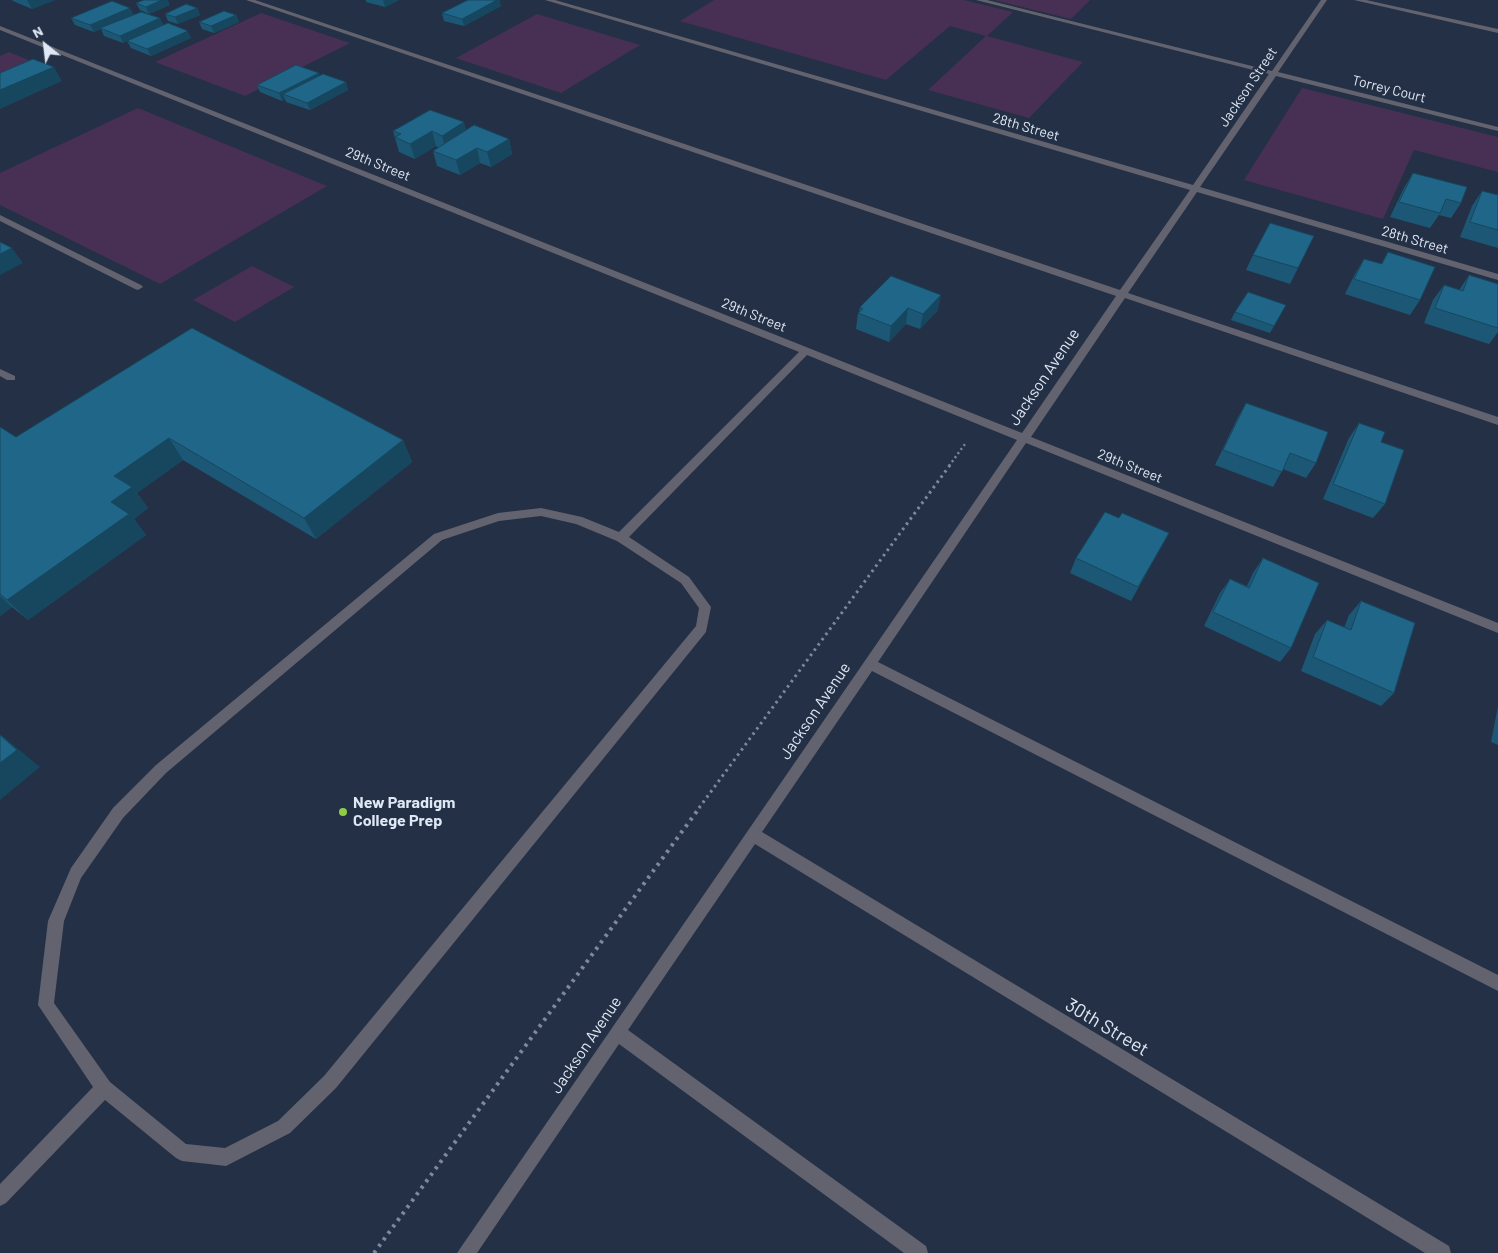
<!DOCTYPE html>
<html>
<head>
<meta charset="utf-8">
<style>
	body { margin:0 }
	#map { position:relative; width:1498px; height:1253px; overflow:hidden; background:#243045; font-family:Barlow,sans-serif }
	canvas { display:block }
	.north { position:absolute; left:20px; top:20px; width:50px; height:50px; -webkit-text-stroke:4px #243045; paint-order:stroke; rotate:331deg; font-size:14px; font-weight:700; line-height:20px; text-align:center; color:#dfe8f5 }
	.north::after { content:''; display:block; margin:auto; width:18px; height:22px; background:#dfe8f5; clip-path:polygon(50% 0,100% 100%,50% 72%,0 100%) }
</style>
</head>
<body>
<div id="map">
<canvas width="1498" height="1253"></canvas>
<div class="north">N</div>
</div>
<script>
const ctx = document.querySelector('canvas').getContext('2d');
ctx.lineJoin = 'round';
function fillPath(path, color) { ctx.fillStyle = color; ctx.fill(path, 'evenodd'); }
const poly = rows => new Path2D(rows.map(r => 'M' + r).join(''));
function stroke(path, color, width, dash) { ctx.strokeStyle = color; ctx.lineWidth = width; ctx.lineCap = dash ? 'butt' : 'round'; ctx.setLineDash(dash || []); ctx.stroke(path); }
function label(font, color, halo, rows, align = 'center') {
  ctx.font = font + ' Barlow,sans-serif'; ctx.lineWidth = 5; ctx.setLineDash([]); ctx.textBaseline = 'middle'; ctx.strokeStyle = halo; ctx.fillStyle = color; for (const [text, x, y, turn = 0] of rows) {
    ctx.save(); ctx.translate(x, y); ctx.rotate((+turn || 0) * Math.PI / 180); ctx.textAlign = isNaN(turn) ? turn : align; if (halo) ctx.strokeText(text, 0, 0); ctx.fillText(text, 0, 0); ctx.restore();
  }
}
fillPath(poly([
	[714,0,964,0,1013,12,987,36,1083,62,1029,118,928,90,986,36,950,26,886,80,680,21],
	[994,0,1090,0,1071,19],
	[261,13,350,43,245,96,155,62],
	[537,14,640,45,561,93,456,58],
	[9,52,31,61,0,74,0,56],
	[1302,88,1498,137,1498,172,1414,150,1383,219,1244,180],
	[138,108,327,186,160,284,0,205,0,173],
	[252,266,294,287,235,322,193,300]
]), '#473054');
stroke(poly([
	[949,466,965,444]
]), '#7d8899', 2.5, [2, 3]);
stroke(poly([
	[699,808,950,465]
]), '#7d8899', 3, [2.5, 4]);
stroke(poly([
	[374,1253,700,807]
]), '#7d8899', 4, [3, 5]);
fillPath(poly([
	[246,0,255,0,1120,290,1190,190,545,0,555,0,1193,185,1269,74,976,0,987,0,1272,71,1321,0,1327,0,1278,72,1498,127,1498,131,1276,76,1200,187,1498,274,1498,280,1197,192,1128,293,1498,417,1498,425,1125,298,1031,437,1498,623,1498,633,1026,443,878,662,1498,975,1498,991,872,671,762,832,1449,1246,1451,1253,1425,1253,755,844,628,1030,926,1246,928,1253,904,1253,619,1044,477,1253,457,1253,1017,440,807,355,629,537,689,577,711,607,706,632,336,1088,290,1133,226,1166,182,1161,176,1158,105,1100,6,1203,0,1206,0,1184,93,1087,38,1005,48,921,71,868,113,808,156,765,434,534,498,513,541,508,582,517,619,532,799,352,0,30,0,26,1022,433,1116,296,246,0],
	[541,516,576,524,617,541,681,583,699,608,696,626,324,1076,278,1121,225,1148,186,1144,110,1082,54,1003,64,921,81,878,123,818,166,773,442,540,499,521,541,516],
	[1354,0,1366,0,1498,29,1498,33,1354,0],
	[0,215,141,285,143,287,138,290,135,289,0,221,0,215],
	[0,369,15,376,15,380,7,380,0,376,0,369]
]), '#63636f');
fillPath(poly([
	[12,0,55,0,32,9,13,1],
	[366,0,399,0,385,7,366,2],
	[136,3,170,5,149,14,140,10],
	[501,6,464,26,444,21,442,13],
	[197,8,200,15,178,24,168,21,165,14],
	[133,15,164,25,191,38,151,56,131,48,127,41,123,43,104,36,101,29,94,32,75,25,71,18],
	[236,15,239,22,214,33,202,29,199,22],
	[320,76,346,82,348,90,310,110,286,102,285,99,282,101,260,92,257,85],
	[393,131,466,131,509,139,512,154,491,167,480,163,460,175,437,166,433,151,439,148,436,146,415,159,399,152],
	[1413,173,1461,203,1451,218,1439,215,1430,228,1390,217,1404,188],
	[1482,191,1498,195,1498,248,1460,237,1472,206],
	[1388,252,1420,300,1410,315,1345,294,1355,274,1364,259,1381,264],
	[1253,255,1298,268,1290,284,1246,270],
	[1469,275,1498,284,1498,332,1489,344,1424,323,1433,300,1444,285,1459,290],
	[891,276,938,310,920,329,906,324,889,342,856,329,858,313,859,312,860,307],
	[1235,312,1282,312,1270,333,1231,320],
	[1246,403,1316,463,1306,478,1283,469,1273,487,1215,465,1237,419],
	[1359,423,1381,442,1385,504,1373,518,1323,499,1349,438],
	[0,427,16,437,403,440,412,462,316,539,183,460,137,493,148,508,134,519,146,535,28,620,12,607,0,616],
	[1119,518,1169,533,1131,601,1070,573,1076,558],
	[1263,558,1291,648,1280,662,1204,626,1220,593,1230,579,1247,586,1253,573],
	[1361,601,1394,693,1381,706,1301,671,1315,634,1327,620,1344,628,1349,615],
	[1498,706,1498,745,1491,742]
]), '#1c5875');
fillPath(poly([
	[27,0,55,0,32,9],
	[162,0,168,0,170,5,149,14,146,7],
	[383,0,399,0,385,7],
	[497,0,500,0,501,6,464,26,462,19],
	[130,8,134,15,94,32,90,25],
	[197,8,200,15,178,24,175,17],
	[236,15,239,22,214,33,211,26],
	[160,18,164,26,123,43,120,36],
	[188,31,191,38,151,56,147,49],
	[54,67,62,81,0,109,0,90],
	[319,73,321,80,283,94,285,99,282,101,279,93],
	[346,82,348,90,310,110,307,103],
	[464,122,468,137,446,150,442,136],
	[432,131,436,146,415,159,410,144],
	[509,139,512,154,491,167,487,152],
	[477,148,480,163,460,175,456,160],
	[12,248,23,263,0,275,0,254],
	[941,295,938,310,920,329,923,314],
	[908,308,906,324,889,342,891,326],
	[169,438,183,460,137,493,148,508,134,519,146,535,28,620,7,600,111,502,114,476],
	[403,440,412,462,316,539,304,518],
	[0,596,12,607,0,616],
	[0,734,40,767,0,800]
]), '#16475f');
const building = poly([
	[144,0,162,0,146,7,136,3,144,0],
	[468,0,497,0,462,19,442,13,468,0],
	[112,1,130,8,90,25,71,18,112,1],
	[186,4,197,8,175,17,165,14,186,4],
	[224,11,236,15,211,26,199,22,224,11],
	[141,12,160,18,120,36,100,28,141,12],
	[168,23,188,31,147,49,127,41,168,23],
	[33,59,54,67,0,90,0,73,33,59],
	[296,65,319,73,279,93,257,85,296,65],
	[323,74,346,82,307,103,283,94,323,74],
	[430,110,464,122,442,136,432,131,410,144,395,137,401,134,393,131,430,110],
	[474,125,509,139,487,152,477,148,456,160,433,151,474,125],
	[1413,173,1467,187,1461,203,1446,199,1440,213,1399,202,1413,173],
	[1482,191,1498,195,1498,230,1470,222,1482,191],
	[1270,223,1314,236,1298,268,1253,255,1270,223],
	[0,242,12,248,0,254,0,242],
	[1388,252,1435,267,1420,300,1354,279,1364,259,1382,264,1388,252],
	[1469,275,1498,284,1498,328,1435,308,1444,285,1463,291,1469,275],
	[891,276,941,295,923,314,908,308,891,326,858,313,863,309,860,307,891,276],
	[1248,292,1286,305,1274,326,1235,312,1248,292],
	[192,328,403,440,304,518,169,438,114,476,132,487,111,502,129,514,7,600,0,594,0,427,16,437,192,328],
	[1246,403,1328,432,1316,463,1290,453,1282,472,1223,450,1246,403],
	[1359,423,1385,432,1381,442,1404,450,1385,504,1333,484,1359,423],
	[1105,512,1119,518,1122,513,1169,533,1138,587,1076,558,1105,512],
	[1263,558,1319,583,1291,648,1213,612,1230,579,1249,588,1263,558],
	[1361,601,1415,623,1394,693,1313,657,1327,620,1351,630,1361,601],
	[0,735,17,750,0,763,0,735]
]);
fillPath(building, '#206688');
stroke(building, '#16475f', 1);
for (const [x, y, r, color] of [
	[343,812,5,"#8dce45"]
]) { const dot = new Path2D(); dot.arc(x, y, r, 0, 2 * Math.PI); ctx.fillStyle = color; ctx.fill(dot); stroke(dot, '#243045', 2); }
label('14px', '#dfe8f5', '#243045', [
	["Jackson Street",1248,87,-56],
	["Torrey Court",1389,89,14],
	["28th Street",1026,127,16],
	["29th Street",378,164,22],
	["28th Street",1415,240,16],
	["29th Street",754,315,22],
	["29th Street",1130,466,22]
]);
label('16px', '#dfe8f5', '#243045', [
	["Jackson Avenue",1044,377,-56],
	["Jackson Avenue",815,711,-56],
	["Jackson Avenue",586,1045,-56]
]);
label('bold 16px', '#dfe8f5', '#243045', [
	["New Paradigm",353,803],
	["College Prep",353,821]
], 'left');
label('19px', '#dfe8f5', '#243045', [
	["30th Street",1107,1027,31]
]);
</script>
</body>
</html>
